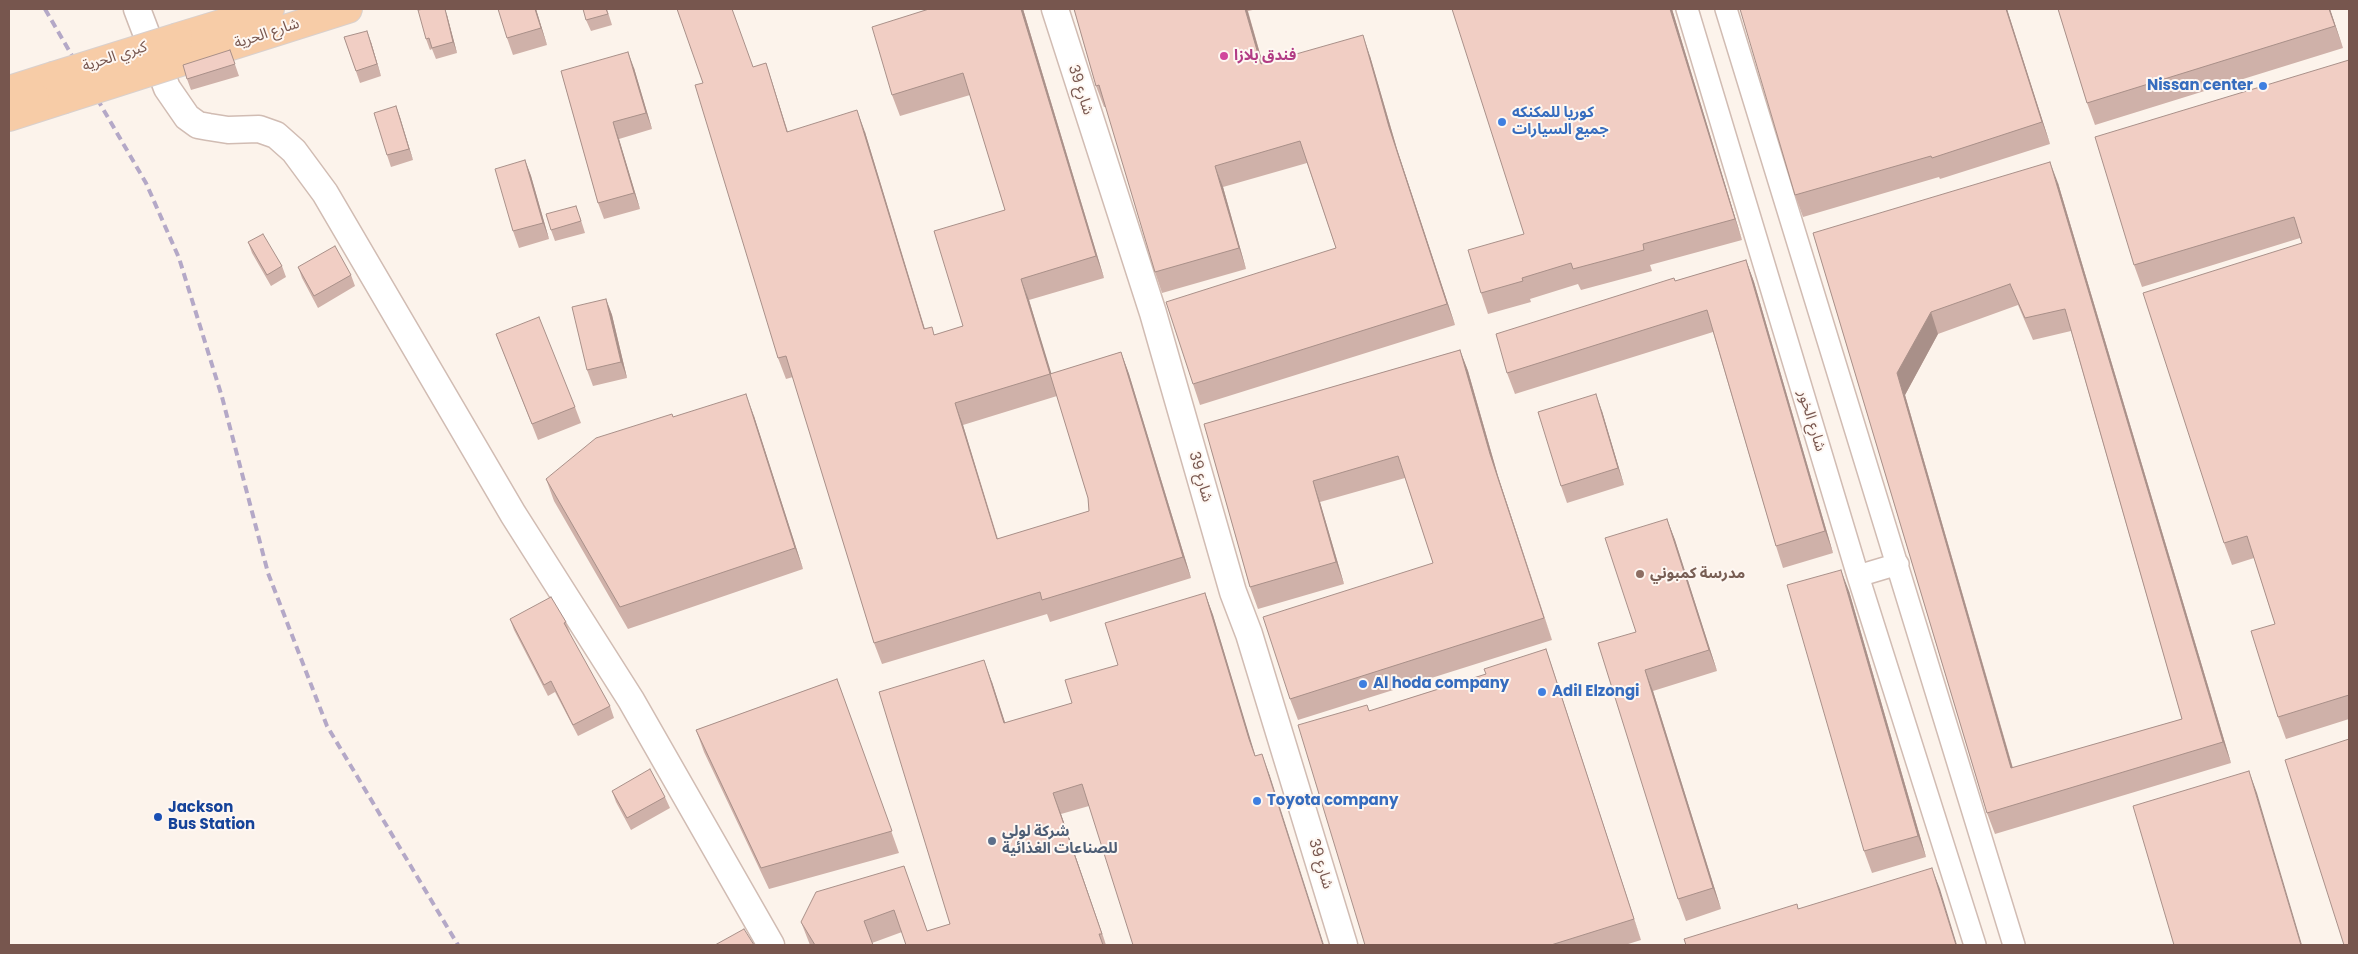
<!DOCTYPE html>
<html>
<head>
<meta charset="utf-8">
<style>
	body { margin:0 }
	#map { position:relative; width:2358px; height:954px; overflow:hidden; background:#fcf3eb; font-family:Poppins,sans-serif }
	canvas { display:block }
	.frame { position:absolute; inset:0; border:10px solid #77564e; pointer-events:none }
</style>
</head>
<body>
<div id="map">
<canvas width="2358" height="954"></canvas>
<div class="frame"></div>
</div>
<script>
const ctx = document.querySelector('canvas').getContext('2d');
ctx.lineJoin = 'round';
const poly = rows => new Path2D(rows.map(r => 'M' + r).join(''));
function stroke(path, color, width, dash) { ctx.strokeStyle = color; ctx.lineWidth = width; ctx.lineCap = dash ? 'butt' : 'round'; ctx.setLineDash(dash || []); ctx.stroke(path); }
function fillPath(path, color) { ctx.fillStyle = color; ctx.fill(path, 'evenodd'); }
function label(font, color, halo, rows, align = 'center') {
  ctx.font = font + ' Poppins,"Noto Sans Arabic",sans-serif'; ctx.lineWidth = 4; ctx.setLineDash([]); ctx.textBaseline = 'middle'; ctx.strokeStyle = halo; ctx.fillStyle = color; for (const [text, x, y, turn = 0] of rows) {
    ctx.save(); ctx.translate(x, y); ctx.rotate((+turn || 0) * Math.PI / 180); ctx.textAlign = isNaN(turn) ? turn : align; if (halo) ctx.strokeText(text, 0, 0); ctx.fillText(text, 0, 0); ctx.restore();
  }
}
const minor = poly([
	[1687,9,1858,576,1975,945],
	[1726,9,2014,945],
	[1858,576,1898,564]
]);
const tertiary = poly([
	[137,9,167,88,187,117,198,125,209,127,228,130,259,129,276,135,294,151,325,193,513,514,631,700,771,945],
	[1055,9,1153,313,1233,592,1249,634,1344,945]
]);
const primary = poly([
	[178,37,270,9],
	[187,60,348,9],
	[9,90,53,76],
	[9,117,62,100]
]);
stroke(minor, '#d1bcb3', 24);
stroke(tertiary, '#d1bcb3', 29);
stroke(primary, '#d9d0cd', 30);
stroke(minor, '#fff', 21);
stroke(tertiary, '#fff', 26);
stroke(primary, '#f7cca7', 28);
stroke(poly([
	[45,9,146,183,179,258,222,397,268,573,327,726,458,945]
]), '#b4a8c7', 4, [8, 5]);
const primaryBridge = poly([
	[53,76,178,37],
	[62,100,187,60]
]);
stroke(primaryBridge, '#d9d0cd', 30, []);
stroke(primaryBridge, '#f7cca7', 28);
fillPath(poly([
	[536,9,547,45,513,55,507,38],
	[607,9,612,25,591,31,586,20],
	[1023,9,1104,278,1029,300,1051,374,1121,352,1129,374,1191,578,1050,622,1047,614,882,664,874,643,793,377,786,379,778,358,703,83,766,63,773,85,788,132,865,132,925,329,935,335,963,326,1005,210,970,95,900,116,892,95],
	[1057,396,1088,498,1089,511,998,539,963,425],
	[1074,9,1257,9,1248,11,1263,64,1370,56,1397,149,1455,325,1200,405,1193,384,1336,248,1307,163,1223,187,1246,269,1162,293,1155,272,1106,107,1104,107,1096,86],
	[1672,9,1742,240,1650,265,1652,271,1581,290,1578,284,1530,299,1531,302,1488,314,1481,293,1524,234],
	[2007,9,2050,144,1940,179,1939,177,1803,217,1795,195],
	[2058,9,2330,9,2343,48,2095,125,2087,103],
	[447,15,457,53,436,59,432,49,430,50,426,39],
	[344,37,371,42,381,76,360,83],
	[230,50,239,76,191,90,187,79],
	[2349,60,2349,719,2286,739,2278,717,2275,624,2254,558,2232,565,2224,543,2302,243,2300,238,2142,287,2134,265],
	[634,68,652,129,619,139,640,209,604,219,598,203,561,71],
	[396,106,413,160,391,167,387,155],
	[525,160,531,176,549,239,519,248,513,231],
	[2058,183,2231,763,1995,834,1987,813,1813,233],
	[2018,305,2033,340,2071,331,2182,719,2013,768,1905,395,1938,334],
	[580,217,585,233,555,241,551,230],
	[248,242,282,266,286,277,271,286,252,253],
	[1746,260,1754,282,1833,553,1783,568,1776,546,1713,332,1515,394,1507,373,1675,281],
	[298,267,351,275,355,286,318,308,302,278],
	[606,299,612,315,627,378,593,386,587,370],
	[496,334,575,407,581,423,538,440],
	[1460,350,1468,371,1498,476,1552,640,1298,720,1290,699,1433,563,1405,478,1320,502,1344,584,1258,609,1250,587,1204,424],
	[1602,411,1624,485,1567,503,1561,486],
	[754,416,803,569,628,629,554,501,546,479,673,417],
	[1667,519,1675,540,1717,671,1653,691,1721,909,1686,921,1678,899,1636,632],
	[1849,591,1926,857,1872,873,1864,851],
	[1205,593,1213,615,1255,756,1270,776,1089,806,1061,814,1106,945,906,945,902,932,872,943,873,945,810,945,801,922,904,866,927,931,950,924,992,682,1005,723,1072,703],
	[510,619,566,622,570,633,569,634,610,706,614,718,578,736,555,692,548,696,514,630],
	[1546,649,1553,670,1641,940,1625,945,1365,945,1369,711,1486,674],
	[837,679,899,853,769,889,704,752,696,730],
	[612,791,665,797,670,808,631,830,616,802]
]), '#cfb1a9');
fillPath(poly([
	[445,9,447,15,457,53,453,42],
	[535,9,536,9,547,45,541,28],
	[1021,9,1023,9,1104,278,1096,256],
	[1245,9,1247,9,1269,85,1261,64],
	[1670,9,1672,9,1742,240,1735,219],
	[2006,9,2007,9,2050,144,2042,122],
	[2329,9,2330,9,2343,48,2335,26],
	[367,31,371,42,381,76,377,64],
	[1363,35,1370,56,1397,149,1455,325,1447,304,1389,127],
	[628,52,634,68,652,129,646,113],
	[766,63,773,85,794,153,787,132],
	[396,106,400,117,413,160,409,149],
	[857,110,865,132,931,350,924,329],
	[613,122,619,139,640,209,634,193],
	[525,160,531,176,549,239,543,223],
	[2050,162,2058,183,2231,763,2223,742],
	[1215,166,1223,187,1246,269,1239,248],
	[1746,260,1754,282,1833,553,1825,531],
	[1021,279,1029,300,1058,395,1050,374],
	[606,299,612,315,627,378,621,362],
	[1931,312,1938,334,1905,395,2019,790,2011,768,1897,373],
	[1460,350,1468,371,1498,476,1552,640,1490,454],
	[1121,352,1129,374,1191,578,1183,557],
	[746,394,754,416,803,569,795,548],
	[1596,394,1602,411,1624,485,1618,468],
	[955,403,963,425,1004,561,997,539],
	[1313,481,1320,502,1344,584,1336,562],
	[1667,519,1675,540,1717,671,1709,650],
	[1841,570,1849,591,1926,857,1918,836],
	[1205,593,1213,615,1257,761,1249,739],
	[1546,649,1553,670,1641,940,1634,919],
	[984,660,992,682,1012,744,1004,723],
	[1645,670,1653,691,1721,909,1713,888],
	[1262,754,1270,776,1324,945,1323,945],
	[2249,771,2257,793,2302,945,2301,945],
	[1053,793,1061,814,1106,945,1102,934],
	[1932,868,1940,889,1957,945,1956,945]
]), '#a99089');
const building = poly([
	[424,9,445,9,453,42,432,48,429,38,426,39,418,10,424,9],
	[498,9,535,9,541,28,507,38,498,9],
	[583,9,606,9,608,14,586,20,583,9],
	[677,9,732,9,753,67,766,63,787,132,857,110,924,329,932,327,934,335,963,326,934,231,1005,210,963,73,892,95,872,27,929,9,1021,9,1096,256,1021,279,1050,374,1121,352,1183,557,1042,600,1040,592,874,643,786,356,778,358,695,85,703,83,677,9],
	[1050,374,1088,498,1089,511,997,539,955,403,1050,374],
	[1074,9,1245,9,1261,64,1363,35,1389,127,1447,304,1193,384,1166,302,1336,248,1300,141,1215,166,1239,248,1155,272,1099,85,1096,86,1074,9],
	[1452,9,1670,9,1735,219,1643,244,1644,250,1573,269,1571,263,1522,278,1523,281,1481,293,1468,250,1524,234,1452,9],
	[1740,9,2006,9,2042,122,1932,158,1931,156,1795,195,1740,9],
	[2058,9,2329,9,2335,26,2087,103,2058,9],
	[367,31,377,64,356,71,344,37,367,31],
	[230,50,235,64,187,79,183,65,230,50],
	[628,52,646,113,613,122,634,193,598,203,561,71,628,52],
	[2349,60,2349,695,2278,717,2251,631,2275,624,2247,536,2224,543,2143,293,2302,243,2294,217,2134,265,2095,137,2349,60],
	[396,106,409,149,387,155,374,113,396,106],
	[525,160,543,223,513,231,495,169,525,160],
	[2050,162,2223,742,1987,813,1813,233,2050,162],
	[2010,284,2025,318,2065,309,2182,719,2011,768,1897,373,1931,312,2010,284],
	[576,206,581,221,551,230,546,214,576,206],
	[263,234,282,266,267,275,248,242,263,234],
	[335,246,351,275,314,296,298,267,335,246],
	[1746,260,1825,531,1776,546,1707,310,1507,373,1496,334,1674,278,1675,281,1746,260],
	[606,299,621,362,587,370,572,307,606,299],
	[539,317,575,407,532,424,496,334,539,317],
	[1460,350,1490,454,1544,618,1290,699,1263,617,1433,563,1398,456,1313,481,1336,562,1250,587,1204,424,1460,350],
	[746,394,795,548,620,607,546,479,596,438,672,414,673,417,746,394],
	[1596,394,1618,468,1561,486,1538,412,1596,394],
	[1667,519,1709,650,1645,670,1713,888,1678,899,1598,643,1636,632,1605,538,1667,519],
	[1841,570,1918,836,1864,851,1787,585,1841,570],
	[1205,593,1249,739,1255,756,1262,754,1323,945,1133,945,1082,784,1053,793,1102,934,1099,934,1103,945,906,945,894,910,864,921,873,945,815,945,801,922,816,892,904,866,927,931,950,924,879,692,984,660,1004,723,1072,703,1065,680,1118,665,1105,623,1205,593],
	[551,597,566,622,564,623,610,706,573,725,551,681,544,685,510,619,551,597],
	[1546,649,1634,919,1551,945,1365,945,1298,725,1367,705,1369,711,1486,674,1484,669,1546,649],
	[837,679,892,831,761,868,696,730,837,679],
	[2349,739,2349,945,2344,945,2285,760,2349,739],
	[650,769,665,797,627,818,612,791,650,769],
	[2249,771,2301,945,2174,945,2133,806,2249,771],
	[1932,868,1956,945,1686,945,1684,939,1797,904,1798,909,1932,868],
	[744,929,754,945,715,945,744,929]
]);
fillPath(building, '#f1cec4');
stroke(building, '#a99089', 1);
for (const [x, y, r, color] of [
	[1224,56,5,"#d1479c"],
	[2263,86,5,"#3f7fe0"],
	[1502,122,5,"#3f7fe0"],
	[1640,574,5,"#8d6e63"],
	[1363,684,5,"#3f7fe0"],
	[1542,692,5,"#3f7fe0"],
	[1257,801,5,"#3f7fe0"],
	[158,817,5,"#1a4fb4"],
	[992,841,5,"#5c6f8a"]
]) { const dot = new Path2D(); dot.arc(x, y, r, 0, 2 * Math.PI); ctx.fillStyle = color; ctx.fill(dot); stroke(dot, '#fef7f2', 2); }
label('15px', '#77564e', '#fef7f2', [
	["شارع الحرية",267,34,-18],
	["كبري الحرية",115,57,-18],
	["شارع 39",1080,90,72],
	["شارع الخور",1811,421,73],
	["شارع 39",1200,477,74],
	["شارع 39",1320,864,73]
]);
label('bold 15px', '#b23c85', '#fef7f2', [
	["فندق بلازا",1234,56]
], 'left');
label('bold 15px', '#366cbe', '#fef7f2', [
	["Nissan center",2253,86,"right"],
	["كوريا للمكنكه",1512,113],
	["جميع السيارات",1512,130],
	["Al hoda company",1373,684],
	["Adil Elzongi",1552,692],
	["Toyota company",1267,801]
], 'left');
label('bold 15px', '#785e54', '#fef7f2', [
	["مدرسة كمبوني",1650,574]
], 'left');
label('bold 15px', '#164399', '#fef7f2', [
	["Jackson",168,808],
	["Bus Station",168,825]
], 'left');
label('bold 15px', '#4e5e75', '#fef7f2', [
	["شركة لولي",1002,832],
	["للصناعات الغذائية",1002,849]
], 'left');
</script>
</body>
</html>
